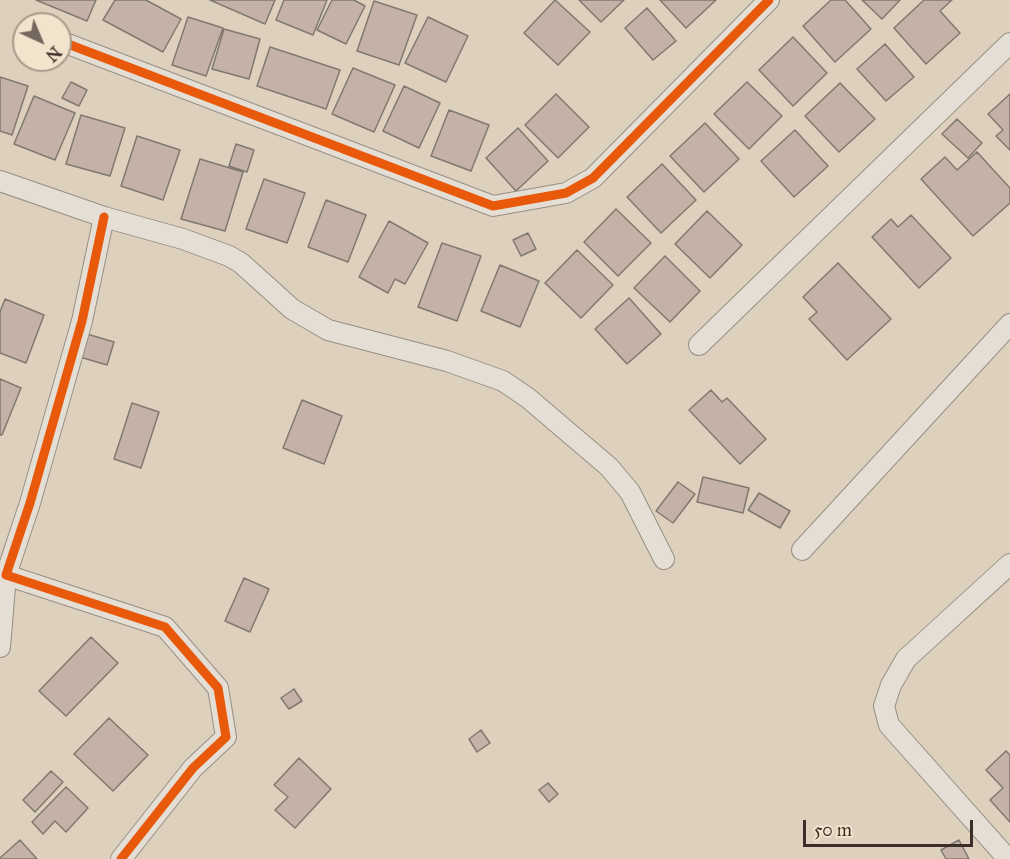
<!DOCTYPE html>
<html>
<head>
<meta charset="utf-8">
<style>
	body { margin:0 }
	#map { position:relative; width:1010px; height:859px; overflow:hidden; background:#ddd1be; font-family:"IM FELL Great Primer",serif }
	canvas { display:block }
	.north { position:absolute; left:12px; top:12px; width:60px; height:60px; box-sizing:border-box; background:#f1e3cc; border:2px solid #a89b8b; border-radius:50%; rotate:136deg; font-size:16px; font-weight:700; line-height:24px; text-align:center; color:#3b2e29 }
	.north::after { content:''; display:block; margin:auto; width:21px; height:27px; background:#74675d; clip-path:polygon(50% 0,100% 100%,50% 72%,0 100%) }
	.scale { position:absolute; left:803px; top:820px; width:170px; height:27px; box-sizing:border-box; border:3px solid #3b2e29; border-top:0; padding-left:8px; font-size:18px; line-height:21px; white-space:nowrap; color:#3b2e29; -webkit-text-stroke:4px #f1e3cc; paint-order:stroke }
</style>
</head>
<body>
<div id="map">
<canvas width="1010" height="859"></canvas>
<div class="north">N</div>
<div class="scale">50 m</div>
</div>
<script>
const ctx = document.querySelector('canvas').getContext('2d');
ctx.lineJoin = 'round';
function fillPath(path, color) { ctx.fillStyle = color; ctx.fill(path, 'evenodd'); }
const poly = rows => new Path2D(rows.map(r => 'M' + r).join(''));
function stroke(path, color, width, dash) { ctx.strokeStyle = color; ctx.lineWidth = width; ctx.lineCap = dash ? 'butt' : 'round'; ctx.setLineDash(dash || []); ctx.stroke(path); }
const building = poly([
	[36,0,96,0,87,21,36,0],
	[115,0,146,0,181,19,163,52,103,20,115,0],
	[210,0,275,0,265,24,210,0],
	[284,0,327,0,313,35,276,20,284,0],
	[332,0,354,0,365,6,346,44,317,30,332,0],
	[555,0,590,32,558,65,524,33,555,0],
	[579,0,624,0,601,22,579,0],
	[660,0,716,0,686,28,660,0],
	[831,0,845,0,871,29,835,62,803,26,831,0],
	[862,0,900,0,882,19,862,0],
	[924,0,952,0,940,11,960,33,926,64,894,28,924,0],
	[374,1,417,15,399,65,357,51,374,1],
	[647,8,676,41,653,60,625,28,647,8],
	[188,17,223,28,206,76,172,65,188,17],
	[428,17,468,36,446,82,405,63,428,17],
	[224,29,260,39,249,79,212,69,224,29],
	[793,37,827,73,793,106,759,70,793,37],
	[885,44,914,77,886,101,857,69,885,44],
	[270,47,340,70,326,109,257,86,270,47],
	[353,68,395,85,374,132,332,114,353,68],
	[0,77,28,86,12,135,0,131,0,77],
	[71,82,87,90,79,106,62,98,71,82],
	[747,82,782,116,749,149,714,114,747,82],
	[840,83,875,119,839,152,805,116,840,83],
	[404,86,440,103,419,148,383,131,404,86],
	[556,94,589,127,558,158,525,125,556,94],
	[1010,94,1010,150,996,136,1003,130,988,114,1010,94],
	[34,96,75,113,55,160,14,144,34,96],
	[449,110,489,125,471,171,431,156,449,110],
	[81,115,125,128,110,176,66,164,81,115],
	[957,119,982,143,968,158,942,134,957,119],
	[705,123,739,159,704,192,670,156,705,123],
	[518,128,548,161,516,191,486,158,518,128],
	[795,130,828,166,794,197,761,161,795,130],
	[137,136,180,150,163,200,121,186,137,136],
	[236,144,254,150,247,172,229,166,236,144],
	[977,152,1010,188,1010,203,973,236,921,179,945,157,957,170,977,152],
	[200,159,243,172,225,231,181,219,200,159],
	[662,164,696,200,661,233,627,197,662,164],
	[264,179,305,193,287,243,246,229,264,179],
	[326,200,366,215,348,262,308,247,326,200],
	[616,209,651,243,618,276,584,242,616,209],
	[707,211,742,245,710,278,675,244,707,211],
	[911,215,951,258,919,288,872,237,891,219,898,227,911,215],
	[389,221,428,243,405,284,395,279,388,293,359,277,389,221],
	[528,233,536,249,521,256,513,240,528,233],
	[442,243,481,256,457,321,418,307,442,243],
	[577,250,613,285,581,318,545,283,577,250],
	[665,256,700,291,670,322,634,288,665,256],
	[838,263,891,319,847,360,809,319,817,312,803,297,838,263],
	[500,265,539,281,520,327,481,311,500,265],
	[629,298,661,334,627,364,595,329,629,298],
	[5,299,44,315,26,363,0,353,0,312,5,299],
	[87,334,114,342,107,365,80,357,87,334],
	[0,379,21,388,2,435,0,435,0,379],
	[711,390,722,402,727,398,766,439,740,464,689,410,711,390],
	[302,400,342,416,324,464,283,448,302,400],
	[132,403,159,412,141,468,114,459,132,403],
	[703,477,749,488,743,513,697,502,703,477],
	[678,482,695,494,673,523,656,511,678,482],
	[759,493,790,511,780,528,748,510,759,493],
	[244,578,269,589,250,632,225,621,244,578],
	[91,637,118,663,66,716,39,691,91,637],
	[294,689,302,701,289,709,281,698,294,689],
	[109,718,148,755,113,791,74,754,109,718],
	[481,730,490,743,477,752,469,739,481,730],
	[1006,751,1010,755,1010,822,990,800,1003,788,986,770,1006,751],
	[299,758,331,789,295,828,275,810,288,797,274,785,299,758],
	[51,771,63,782,35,812,23,800,51,771],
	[548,783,558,794,549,802,539,790,548,783],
	[66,787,88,808,66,832,55,821,43,834,32,822,66,787],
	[20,840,37,859,0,859,0,858,20,840],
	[959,840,969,859,946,859,941,850,959,840]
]);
fillPath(building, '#c5b2a7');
stroke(building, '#81796f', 1.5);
const minor = poly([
	[60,41,493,206,566,193,593,178,769,0],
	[0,181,104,217,183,239,229,256,241,263,292,309,328,330,447,361,503,381,528,398,609,467,630,492,664,559],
	[104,217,82,321,30,503,6,575,165,627,218,688,226,737,193,768,121,859],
	[699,345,1010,43],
	[802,550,1010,324],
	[0,647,6,575],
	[1008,859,889,725,884,706,891,685,906,659,1010,564]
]);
stroke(minor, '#978f84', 22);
stroke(minor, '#e4ded4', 20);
stroke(poly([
	[60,41,493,206,566,193,593,178,769,0],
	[104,217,82,321,30,503,6,575,165,627,218,688,226,737,193,768,121,859]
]), '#e8590c', 9);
</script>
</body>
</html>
